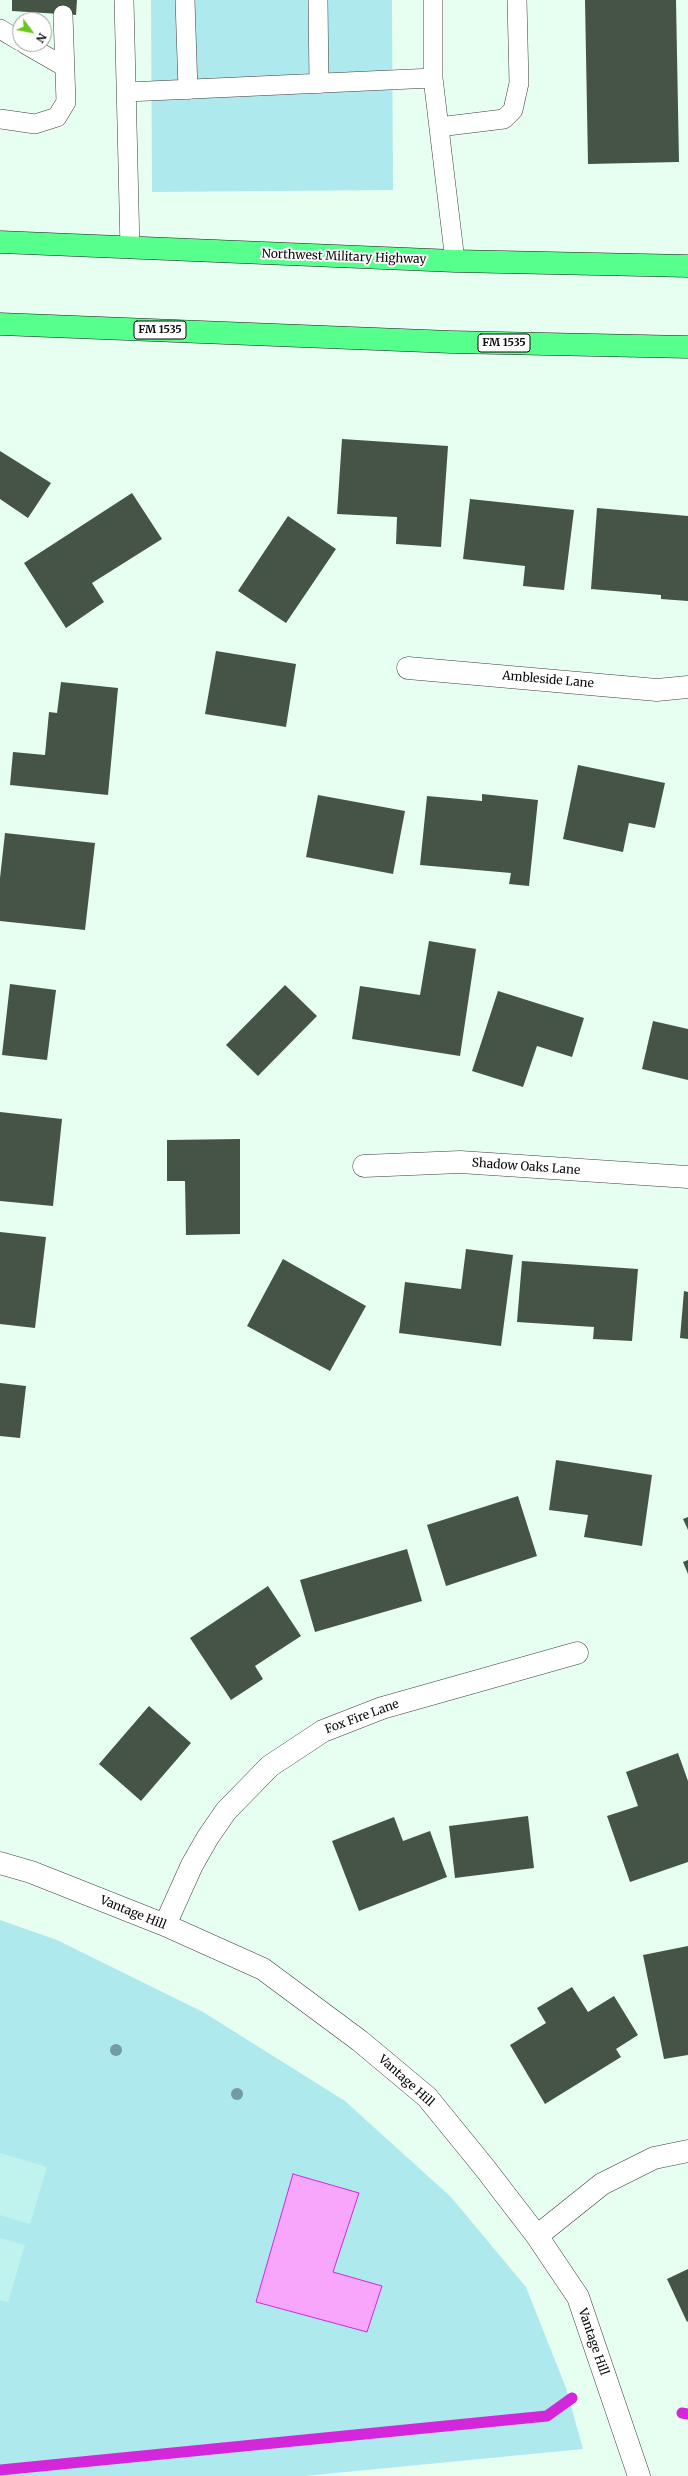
<!DOCTYPE html>
<html>
<head>
<meta charset="utf-8">
<style>
	body { margin:0 }
	#map { position:relative; width:688px; height:2476px; overflow:hidden; background:#e7fff0; font-family:Merriweather,serif }
	canvas { display:block }
	.north { position:absolute; left:12px; top:12px; width:40px; height:40px; box-sizing:border-box; background:#fff; border:1px solid #9d9d9d; border-radius:50%; rotate:122deg; font-size:11px; font-weight:700; line-height:16px; text-align:center; color:#0a0a0a }
	.north::after { content:''; display:block; margin:auto; width:14px; height:18px; background:#6bc616; clip-path:polygon(50% 0,100% 100%,50% 72%,0 100%) }
</style>
</head>
<body>
<div id="map">
<canvas width="688" height="2476"></canvas>
<div class="north">N</div>
</div>
<script>
const ctx = document.querySelector('canvas').getContext('2d');
ctx.lineJoin = 'round';
function fillPath(path, color) { ctx.fillStyle = color; ctx.fill(path, 'evenodd'); }
const poly = rows => new Path2D(rows.map(r => 'M' + r).join(''));
function stroke(path, color, width, dash) { ctx.strokeStyle = color; ctx.lineWidth = width; ctx.lineCap = dash ? 'butt' : 'round'; ctx.setLineDash(dash || []); ctx.stroke(path); }
function label(font, color, halo, rows, align = 'center') {
  ctx.font = font + ' Merriweather,serif'; ctx.lineWidth = 4; ctx.setLineDash([]); ctx.textBaseline = 'middle'; ctx.strokeStyle = halo; ctx.fillStyle = color; for (const [text, x, y, turn = 0] of rows) {
    ctx.save(); ctx.translate(x, y); ctx.rotate((+turn || 0) * Math.PI / 180); ctx.textAlign = isNaN(turn) ? turn : align; if (halo) ctx.strokeText(text, 0, 0); ctx.fillText(text, 0, 0); ctx.restore();
  }
}
fillPath(poly([
	[151,0,392,0,393,190,152,192],
	[0,1920,57,1940,203,2012,345,2101,451,2197,526,2287,566,2388,583,2449,305,2476,0,2476]
]), '#aeeaed');
fillPath(poly([
	[0,2153,47,2167,30,2224,0,2215],
	[0,2238,25,2245,8,2302,0,2300]
]), '#c0f3ee');
const water = poly([
	[293,2174,359,2193,333,2272,382,2286,367,2332,256,2302,293,2174]
]);
fillPath(water, '#f7a6fc');
stroke(water, '#d426da', 1);
stroke(poly([
	[682,2413,688,2414],
	[0,2470,547,2416,572,2398]
]), '#d426da', 11);
fillPath(poly([
	[12,0,77,0,76,15,12,11],
	[585,0,676,0,679,162,588,164],
	[342,439,448,446,441,547,396,544,397,517,337,514],
	[0,451,51,483,28,518,0,499],
	[132,493,162,539,92,583,104,602,66,628,24,563],
	[470,499,574,510,564,590,523,586,525,566,463,559],
	[597,508,688,516,688,601,661,599,661,595,591,589],
	[288,516,336,549,286,623,238,591],
	[216,651,296,664,286,727,205,714],
	[61,682,118,688,108,795,10,785,13,752,45,755,49,712,57,713],
	[578,765,665,783,655,828,629,823,623,852,563,839],
	[482,794,538,800,529,886,509,884,511,873,420,865,427,796,482,801],
	[318,795,405,811,393,874,306,857],
	[5,833,95,843,85,930,0,921,0,878],
	[429,941,476,949,460,1056,352,1039,360,986,420,995],
	[10,984,56,990,47,1060,2,1055],
	[285,985,317,1016,258,1076,226,1045],
	[498,991,584,1018,572,1057,537,1046,523,1087,472,1071],
	[653,1021,688,1029,688,1080,642,1069],
	[0,1112,62,1119,53,1206,0,1201],
	[240,1139,240,1234,186,1235,185,1181,167,1181,167,1140],
	[0,1232,46,1237,35,1328,0,1324],
	[466,1249,513,1255,501,1346,399,1333,405,1282,461,1289],
	[283,1259,366,1306,330,1371,247,1326],
	[522,1261,638,1269,632,1341,593,1339,594,1327,517,1322],
	[684,1291,688,1292,688,1339,680,1338],
	[0,1383,26,1386,20,1438,0,1436],
	[556,1460,652,1475,642,1546,584,1537,588,1515,549,1510],
	[518,1496,537,1556,446,1586,427,1525],
	[688,1517,688,1530,683,1519],
	[407,1549,422,1601,315,1632,300,1580],
	[688,1560,688,1574,683,1562],
	[268,1586,301,1636,255,1666,263,1679,231,1700,190,1638],
	[149,1706,191,1743,141,1801,99,1764],
	[678,1753,688,1781,688,1862,630,1882,607,1816,638,1806,626,1772],
	[528,1816,534,1868,455,1878,449,1826],
	[394,1817,403,1841,430,1831,447,1877,359,1911,332,1841],
	[688,1946,688,2055,664,2059,643,1955],
	[572,1987,588,2012,614,1996,638,2035,616,2049,621,2057,545,2104,510,2045,546,2023,537,2008],
	[688,2269,688,2321,687,2322,667,2279]
]), '#465446');
const service = poly([
	[124,0,130,248],
	[185,0,188,90],
	[318,0,319,84],
	[433,0,433,78,455,261],
	[0,29,20,41],
	[25,44,65,67],
	[127,92,433,78],
	[0,119,35,124,57,117,66,102,63,15],
	[439,127,504,119,513,110,519,83,517,0]
]);
const minor = poly([
	[408,668,657,690,688,687],
	[364,1166,460,1162,688,1177],
	[0,1863,31,1872,165,1925,263,1969,360,2041,427,2097,484,2167,537,2236,578,2297,639,2476],
	[165,1925,192,1865,208,1837,226,1811,270,1766,323,1731,382,1708,577,1653],
	[537,2236,602,2184,654,2158,688,2151]
]);
const primary = poly([
	[0,242,455,261,688,266],
	[0,324,451,342,688,347]
]);
stroke(service, '#3d3d3d', 20);
stroke(minor, '#3d3d3d', 23);
stroke(primary, '#1b1b1b', 23);
stroke(service, '#fff', 19);
stroke(minor, '#fff', 22);
stroke(primary, '#57ff8d', 22);
ctx.fillStyle = '#749ba5';
for (const [x, y] of [
	[116,2050],
	[237,2094]
]) { ctx.beginPath(); ctx.arc(x, y, 6, 0, 2 * Math.PI); ctx.fill(); }
for (const [x, y, w] of [
	[160,330,52],
	[504,343,52]
]) { const box = new Path2D(); box.roundRect(x - w / 2, y - 9, w, 18, 3); ctx.fillStyle = '#fff'; ctx.fill(box); stroke(box, '#0a0a0a', 1); }
label('bold 11px', '#0a0a0a', null, [
	["FM 1535",160,330],
	["FM 1535",504,343]
]);
label('12px', '#0a0a0a', '#fff', [
	["Northwest Military Highway",344,257,2],
	["Ambleside Lane",548,680,5],
	["Shadow Oaks Lane",526,1167,4],
	["Fox Fire Lane",362,1717,-20],
	["Vantage Hill",133,1913,22],
	["Vantage Hill",406,2081,42],
	["Vantage Hill",593,2342,71]
]);
</script>
</body>
</html>
